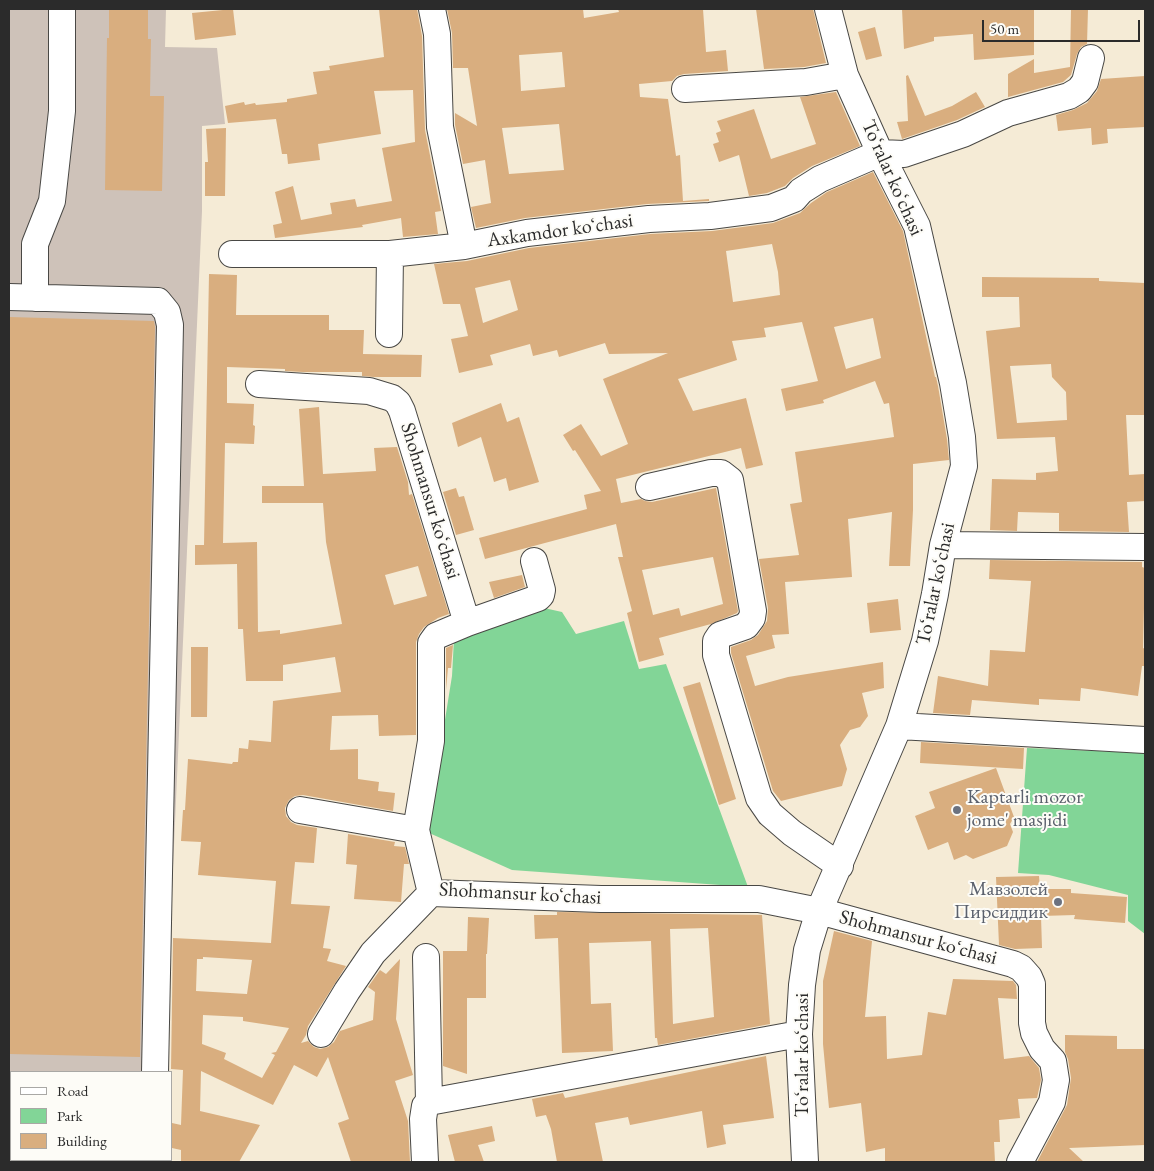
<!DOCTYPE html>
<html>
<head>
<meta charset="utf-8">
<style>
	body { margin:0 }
	#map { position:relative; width:1154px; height:1171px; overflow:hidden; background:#f5ebd6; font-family:"EB Garamond",serif }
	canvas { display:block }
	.frame { position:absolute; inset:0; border:10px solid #2b2b2b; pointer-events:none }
	.legend { position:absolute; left:10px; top:1071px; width:162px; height:90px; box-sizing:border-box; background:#fdfcf7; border:1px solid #a9a8a5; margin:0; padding:6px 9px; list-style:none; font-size:15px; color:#2b2b2b }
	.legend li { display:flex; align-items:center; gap:10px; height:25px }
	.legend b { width:25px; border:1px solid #a9a8a5 }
	.scale { position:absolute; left:982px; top:20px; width:158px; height:22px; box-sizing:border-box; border:2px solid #2b2b2b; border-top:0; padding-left:6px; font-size:15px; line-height:18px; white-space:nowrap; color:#2b2b2b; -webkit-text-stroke:4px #fdfcf7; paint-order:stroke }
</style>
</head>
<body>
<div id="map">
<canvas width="1154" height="1171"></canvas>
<div class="frame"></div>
<ul class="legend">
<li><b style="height:6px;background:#fff"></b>Road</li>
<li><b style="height:14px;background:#82d597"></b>Park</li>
<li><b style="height:14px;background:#d9ae7f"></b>Building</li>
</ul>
<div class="scale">50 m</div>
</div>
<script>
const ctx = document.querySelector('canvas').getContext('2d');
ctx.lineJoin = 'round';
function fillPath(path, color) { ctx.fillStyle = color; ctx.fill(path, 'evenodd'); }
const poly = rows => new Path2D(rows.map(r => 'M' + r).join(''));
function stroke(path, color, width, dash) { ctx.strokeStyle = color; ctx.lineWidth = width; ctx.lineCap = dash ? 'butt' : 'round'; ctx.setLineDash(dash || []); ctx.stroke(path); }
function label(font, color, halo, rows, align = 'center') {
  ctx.font = font + ' "EB Garamond",serif'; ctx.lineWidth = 4; ctx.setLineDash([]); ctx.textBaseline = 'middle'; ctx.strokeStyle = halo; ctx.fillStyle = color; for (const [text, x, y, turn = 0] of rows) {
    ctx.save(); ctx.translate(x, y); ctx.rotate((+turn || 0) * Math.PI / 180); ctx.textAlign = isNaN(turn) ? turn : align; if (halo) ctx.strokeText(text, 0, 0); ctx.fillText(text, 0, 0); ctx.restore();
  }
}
fillPath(poly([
	[9,9,166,9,165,47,217,48,225,124,202,126,202,211,164,1072,11,1072,11,1160,163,1160,163,1162,9,1162]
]), '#cec2b9');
fillPath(poly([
	[535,606,562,612,576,634,624,621,639,669,666,664,748,887,512,870,427,832,452,676,454,639],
	[1027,748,1145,753,1145,934,1128,921,1128,895,1049,875,1018,873]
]), '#82d597');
fillPath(poly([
	[109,9,148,9,148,39,151,39,150,96,164,96,162,191,105,190,107,38,109,38],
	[233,9,236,35,195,40,192,13],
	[379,9,417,9,422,36,425,130,441,211,435,212,438,234,403,237,401,218,362,225,363,227,275,238,273,225,282,223,275,192,293,186,301,220,332,214,330,203,355,199,357,207,392,201,382,148,415,142,413,90,374,91,381,134,318,144,320,160,288,164,287,154,282,154,276,119,228,123,225,106,244,102,245,105,255,103,256,105,287,102,287,99,317,94,313,72,330,70,329,66,384,57],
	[447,9,583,9,584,18,619,12,618,9,703,9,706,52,726,50,728,71,684,74,677,76,672,81,639,84,640,97,668,99,676,156,680,155,683,201,709,199,709,201,647,204,525,218,476,228,471,207,491,203,485,160,463,164,455,125,455,113,477,126,468,68,453,68,452,33],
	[562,52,565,87,521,91,519,55],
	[559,124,564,170,509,174,502,128],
	[756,9,813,9,826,63,804,67,764,69],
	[902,9,933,9,933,10,1034,9,1034,55,974,60,973,34,934,37,934,41,904,49],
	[1071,9,1088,9,1087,44,1081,47,1077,54,1071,75,1063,82,1008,97,1008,74,1034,59,1034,73,1070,67],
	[875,27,882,56,866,60,858,32],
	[908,75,925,116,952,106,976,92,985,107,957,120,902,139,897,122,908,121,906,76],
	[1145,76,1145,127,1107,129,1108,143,1092,145,1091,128,1058,131,1056,115,1073,110,1087,103,1097,91,1101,79],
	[836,92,860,146,812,166,793,178,785,186,767,193,749,196,739,155,719,162,713,144,719,142,716,133,721,131,717,121,754,109,771,159,816,144,800,97],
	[226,128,225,196,205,196,205,162,208,162,206,129],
	[873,172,903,231,935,377,936,377,938,386,947,439,949,460,913,464,913,510,910,566,889,566,892,512,848,519,852,577,785,582,789,634,772,635,775,648,746,656,755,686,788,677,883,662,884,688,862,693,868,716,860,727,850,730,840,745,847,769,842,786,781,801,773,791,731,653,731,647,751,640,758,635,767,621,768,608,759,559,799,555,790,504,802,502,795,452,894,437,889,403,884,404,875,381,823,400,824,403,786,411,781,389,818,381,802,322,764,328,766,337,732,341,737,360,678,379,693,411,746,398,763,465,746,469,741,448,616,479,621,503,641,499,645,501,652,502,716,488,738,611,737,613,711,624,659,638,664,655,639,662,627,613,632,611,618,557,623,557,616,524,485,559,479,538,587,509,584,495,601,491,575,450,573,451,563,435,581,424,601,456,628,444,603,379,668,353,609,354,605,343,559,357,557,350,533,356,530,344,490,355,493,365,459,373,451,339,468,336,460,304,443,304,434,264,467,261,529,248,650,234,712,231,773,223,800,213,811,203,827,192],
	[772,244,778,272,780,295,733,302,726,251],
	[510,280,518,310,483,323,475,288],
	[873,318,881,358,846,369,834,327],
	[713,557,723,604,681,616,679,608,653,615,642,570],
	[209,274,237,275,236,315,329,315,329,330,364,330,363,354,422,355,421,377,374,377,362,376,362,372,303,372,285,371,285,369,227,367,227,403,254,404,253,425,255,426,254,444,225,443,223,543,257,542,258,632,280,630,280,634,342,624,326,542,323,503,262,503,262,486,304,486,299,409,319,407,323,474,376,471,374,448,397,447,408,482,409,495,412,494,449,614,438,618,424,627,419,634,416,642,416,735,379,736,378,715,332,716,330,750,358,749,358,779,379,782,378,791,395,793,393,811,303,795,295,796,289,800,285,808,286,816,291,822,297,825,317,828,314,863,295,862,291,904,330,906,323,948,331,949,327,961,346,966,308,1026,306,1035,301,1043,308,1041,314,1047,320,1049,328,1047,334,1042,340,1031,373,1020,375,992,368,987,380,970,386,974,400,959,396,1019,413,1075,395,1081,408,1121,410,1162,351,1162,338,1123,349,1119,328,1057,317,1077,294,1065,273,1105,201,1071,200,1111,260,1125,239,1162,181,1162,181,1150,172,1148,172,1123,181,1125,183,1070,171,1069,173,938,271,943,276,881,198,875,201,842,181,841,183,810,185,810,188,759,232,764,233,762,238,762,239,748,248,749,249,740,271,742,273,701,341,692,335,657,283,665,283,681,246,681,243,629,238,629,237,564,195,565,195,545,204,545],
	[418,566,427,596,394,605,385,575],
	[203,957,252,960,247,994,196,991,197,959,203,959],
	[203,1015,243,1017,243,1021,289,1028,276,1052,271,1053,275,1055,262,1078,224,1059,226,1053,202,1044],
	[982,277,1099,278,1099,281,1145,283,1145,415,1126,415,1129,475,1145,474,1145,501,1127,502,1129,532,1059,531,1059,513,1018,512,1017,531,990,530,992,479,1036,480,1036,473,1058,471,1055,437,997,439,986,331,1020,327,1019,297,982,297],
	[1051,364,1052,377,1066,392,1067,420,1017,423,1010,366],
	[9,317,154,321,155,327,140,1057,9,1054],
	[501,403,507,422,519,417,539,482,509,491,506,478,494,482,481,437,458,447,452,423],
	[456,488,459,497,464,496,474,530,456,535,443,492],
	[990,560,1142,562,1142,567,1145,568,1143,648,1145,649,1145,666,1142,666,1138,696,1081,688,1080,701,1039,699,1039,705,972,700,970,715,933,713,938,676,988,686,990,650,1025,652,1031,581,989,579],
	[522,575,525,587,494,598,489,582],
	[898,599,901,630,870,633,867,603],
	[453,645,451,668,448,668,446,690,446,648],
	[191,647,208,647,207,717,191,717],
	[700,682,736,799,719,805,683,687],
	[921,742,1024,748,1023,769,920,763],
	[996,768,1014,817,1010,824,1013,832,1007,846,973,859,966,855,954,860,948,842,928,850,915,816,935,808,929,792],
	[348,834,395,842,394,846,405,847,409,864,404,864,401,902,354,899,357,865,346,864],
	[1039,876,1040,889,1071,889,1071,893,1127,897,1125,923,1074,919,1075,915,1041,916,1042,948,1015,949,999,945,996,877],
	[557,912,762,915,770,1024,658,1045,657,1038,655,1038,651,941,589,943,591,1004,611,1003,613,1051,562,1053,558,938,535,939,534,915,557,915],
	[708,928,714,1017,673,1024,670,929],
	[468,917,489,918,487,954,486,954,486,998,467,998,467,1074,443,1066,443,951,467,951],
	[834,931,872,941,865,1017,886,1016,887,1059,922,1055,928,1012,946,1015,953,979,1013,981,1016,985,1017,999,998,998,1004,1059,1029,1056,1039,1068,1041,1080,1037,1098,1018,1099,1020,1118,999,1120,1000,1142,994,1142,995,1162,885,1162,885,1148,866,1152,861,1103,829,1108,823,1044,823,981],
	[1065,1035,1117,1036,1117,1049,1145,1049,1145,1145,1069,1148,1084,1162,1037,1162,1067,1105,1071,1078,1068,1059,1065,1052],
	[766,1056,774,1118,723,1125,726,1144,707,1148,702,1111,630,1125,628,1117,595,1123,603,1162,557,1162,551,1129,546,1115,536,1117,532,1099,563,1093,565,1098],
	[492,1126,495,1141,478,1145,484,1162,455,1162,448,1135]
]), '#d9ae7f');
const minor = poly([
	[432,9,437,34,440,127,464,246,527,233,649,219,710,216,771,208,794,199,801,191,820,179,880,153,904,154,963,134,1008,113,1069,96,1079,90,1085,82,1091,58],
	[685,89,806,82,845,75],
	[232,254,390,254,464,246],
	[9,297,158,301,167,312,170,325,155,1072],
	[35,298,35,244,52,201,62,111,62,9],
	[389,334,390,254],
	[259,384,369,391,392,398,398,403,402,411,467,623,436,636,431,643,431,741,416,830,431,893,601,899,759,899,819,911,1013,964,1021,968,1029,977,1032,984,1032,1023,1034,1033,1042,1049,1053,1061,1056,1080,1052,1102,1020,1162],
	[649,487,711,473,721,473,730,480,753,611,752,618,746,626,720,635,716,641,716,655,759,798,770,814,792,833,840,866],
	[943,545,1144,547],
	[467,623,538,598,541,595,542,590,534,561],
	[899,726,1145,740],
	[300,810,416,830],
	[426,957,429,1102],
	[321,1034,347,991,373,953,431,893],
	[156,1160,156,1162],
	[425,1162,423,1119,425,1106,429,1102,799,1034],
	[805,1162,799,1034,802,985,807,950,819,911,899,726,925,641,935,594,943,545,964,466,962,437,953,383,917,226,880,153,845,75,828,9]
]);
stroke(minor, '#494845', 28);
stroke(minor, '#fff', 26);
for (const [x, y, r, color] of [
	[957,810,5,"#6b7280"],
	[1058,902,5,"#6b7280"]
]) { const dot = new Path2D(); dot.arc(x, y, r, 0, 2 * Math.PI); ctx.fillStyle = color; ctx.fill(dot); stroke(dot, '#fdfcf7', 2); }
label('20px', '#2b2b2b', '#fdfcf7', [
	["Toʻralar koʻchasi",892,178,66],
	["Axkamdor koʻchasi",560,231,-8],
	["Shohmansur koʻchasi",430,501,73],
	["Toʻralar koʻchasi",936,584,-78],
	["Shohmansur koʻchasi",520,894,3],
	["Shohmansur koʻchasi",918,938,15],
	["Toʻralar koʻchasi",803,1055,-90]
]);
label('20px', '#5b616d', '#fdfcf7', [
	["Kaptarli mozor",967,798],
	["jome' masjidi",967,821],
	["Мавзолей",1048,890,"right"],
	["Пирсиддик",1048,913,"right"]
], 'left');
</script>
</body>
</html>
